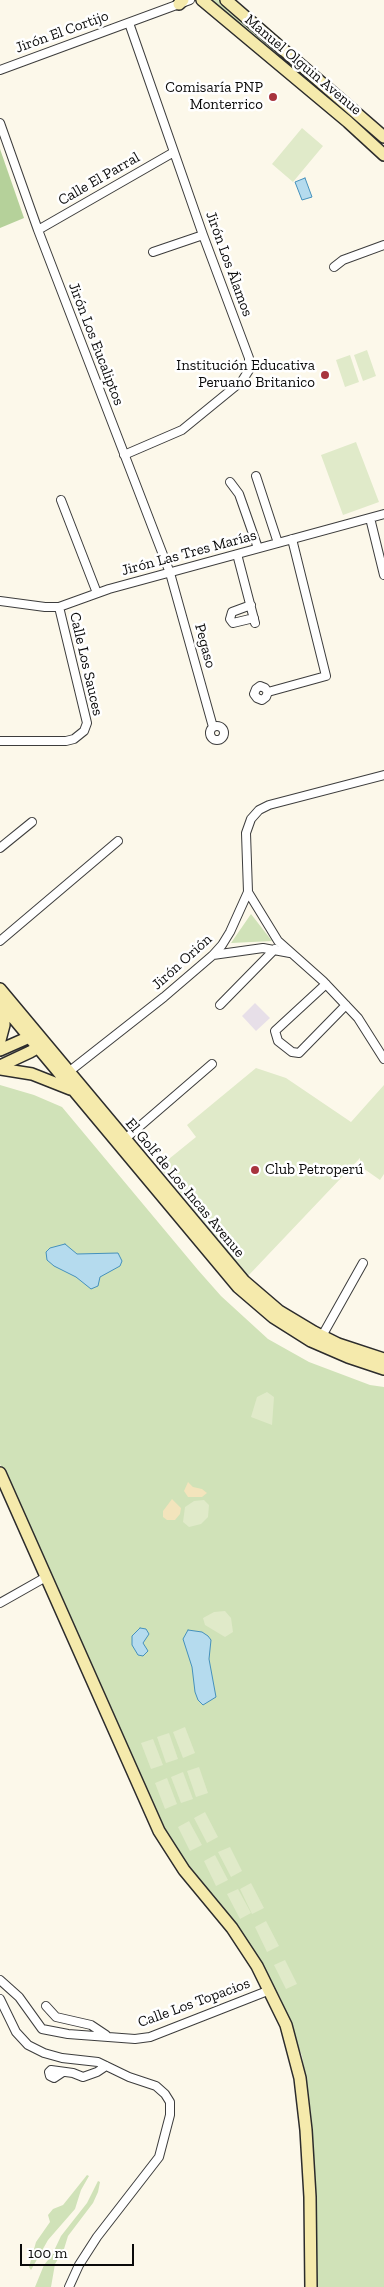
<!DOCTYPE html>
<html>
<head>
<meta charset="utf-8">
<style>
	body { margin:0 }
	#map { position:relative; width:384px; height:2287px; overflow:hidden; background:#fcf8ea; font-family:"Zilla Slab",serif }
	canvas { display:block }
	.scale { position:absolute; left:20px; top:2244px; width:114px; height:22px; box-sizing:border-box; border:2px solid #0a0a0a; border-top:0; padding-left:6px; font-size:15px; line-height:18px; white-space:nowrap; color:#0a0a0a; -webkit-text-stroke:4px #fff; paint-order:stroke }
</style>
</head>
<body>
<div id="map">
<canvas width="384" height="2287"></canvas>
<div class="scale">100 m</div>
</div>
<script>
const ctx = document.querySelector('canvas').getContext('2d');
ctx.lineJoin = 'round';
function fillPath(path, color) { ctx.fillStyle = color; ctx.fill(path, 'evenodd'); }
const poly = rows => new Path2D(rows.map(r => 'M' + r).join(''));
function stroke(path, color, width, dash) { ctx.strokeStyle = color; ctx.lineWidth = width; ctx.lineCap = dash ? 'butt' : 'round'; ctx.setLineDash(dash || []); ctx.stroke(path); }
function label(font, color, halo, rows, align = 'center') {
  ctx.font = font + ' "Zilla Slab",serif'; ctx.lineWidth = 5; ctx.setLineDash([]); ctx.textBaseline = 'middle'; ctx.strokeStyle = halo; ctx.fillStyle = color; for (const [text, x, y, turn = 0] of rows) {
    ctx.save(); ctx.translate(x, y); ctx.rotate((+turn || 0) * Math.PI / 180); ctx.textAlign = isNaN(turn) ? turn : align; if (halo) ctx.strokeText(text, 0, 0); ctx.fillText(text, 0, 0); ctx.restore();
  }
}
fillPath(poly([
	[255,1003,270,1018,256,1031,242,1016]
]), '#e7dfe8');
fillPath(poly([
	[209,0,220,0,350,112,347,117],
	[251,914,272,941,231,943],
	[0,1085,34,1095,62,1107,198,1270,221,1296,268,1339,309,1362,370,1385,384,1387,384,2287,316,2287,311,2113,302,2056,280,1997,236,1928,196,1882,161,1828,0,1464],
	[87,2175,89,2176,81,2190,75,2209,48,2240,31,2270,29,2267,36,2242,50,2222,48,2215,53,2209,63,2205],
	[98,2181,100,2182,98,2192,93,2203,68,2236,64,2249,55,2264,51,2287,35,2287,44,2265,52,2255,61,2236,87,2203]
]), '#d0e2b8');
fillPath(poly([
	[0,149,24,218,0,228]
]), '#b5d19a');
fillPath(poly([
	[188,1482,193,1487,202,1489,207,1493,202,1497,188,1497,184,1491],
	[172,1499,181,1508,180,1514,175,1520,167,1520,163,1517,163,1511]
]), '#f3e4bc');
fillPath(poly([
	[302,128,323,146,293,182,272,164],
	[367,350,376,376,363,381,354,355],
	[350,355,359,382,345,387,336,360],
	[356,442,379,502,343,515,321,455],
	[256,1068,286,1078,351,1122,384,1085,384,1174,380,1180,360,1166,360,1158,248,1276,159,1167,196,1137,187,1125],
	[267,1392,274,1397,272,1425,251,1417,257,1397],
	[204,1500,209,1505,208,1517,201,1524,189,1527,183,1522,185,1507,194,1501],
	[225,1611,231,1618,233,1632,225,1637,205,1625,203,1618,214,1612],
	[185,1727,195,1753,183,1758,173,1732],
	[169,1733,178,1759,166,1763,157,1737],
	[153,1739,163,1765,151,1769,141,1743],
	[199,1767,208,1793,196,1797,187,1771],
	[183,1772,193,1799,181,1803,171,1777],
	[167,1778,177,1804,165,1809,155,1783],
	[205,1812,218,1837,207,1843,194,1818],
	[189,1821,202,1845,190,1851,178,1827],
	[230,1847,242,1871,231,1877,218,1852],
	[215,1855,228,1880,216,1886,204,1861],
	[251,1883,264,1908,252,1914,240,1889],
	[238,1889,251,1913,240,1919,227,1894],
	[266,1921,279,1946,267,1952,255,1927],
	[285,1960,297,1984,286,1989,274,1965]
]), '#e0eac9');
const water = poly([
	[305,178,312,197,302,200,295,182,305,178],
	[65,1244,77,1254,118,1253,122,1261,120,1266,100,1277,98,1286,91,1289,76,1277,54,1266,47,1260,46,1252,50,1248,65,1244],
	[140,1628,146,1629,149,1634,143,1643,148,1651,143,1656,138,1655,132,1645,132,1636,140,1628],
	[188,1630,202,1632,208,1636,211,1640,209,1659,216,1697,203,1705,198,1700,195,1692,192,1667,183,1639,188,1630]
]);
fillPath(water, '#b5dbee');
stroke(water, '#4591bc', 1);
const street = poly([
	[0,70,190,0],
	[0,123,38,230,170,573,213,727],
	[38,230,174,152],
	[153,252,203,235],
	[334,267,343,260,384,245],
	[124,455,182,430,242,381,249,370,249,358,203,235,129,23],
	[256,476,278,543],
	[230,482,239,494,258,548],
	[61,500,97,593],
	[370,518,384,575],
	[237,554,255,623],
	[0,601,45,607,59,607,109,589,384,514],
	[251,605,232,612,230,619,233,623,254,618],
	[268,692,265,688,260,686,256,689,254,694,257,698,262,700,266,697,268,692,326,676,292,539],
	'210 733a7 7 0 1 1 14 0a7 7 0 1 1-14 0Z',
	[0,741,66,741,74,739,84,731,87,723,59,607],
	[0,848,32,822],
	[248,892,278,941,323,981,358,1018,384,1059],
	[0,941,118,841],
	[213,955,263,948,290,953],
	[326,984,275,1031,278,1041,292,1052,299,1053,346,1005],
	[220,1005,275,949],
	[66,1074,164,997,213,955,222,945,230,932,248,892,246,833,251,819,259,810,269,805,384,775],
	[125,1139,212,1064],
	[322,1336,363,1263],
	[0,1603,46,1577],
	[0,1980,19,1997,42,2029,68,2034,135,2039,150,2037,270,1990],
	[0,1999,16,2032,28,2045,44,2053,62,2058,98,2062,129,2077,156,2086,165,2094,170,2102,170,2115,159,2157,97,2237,79,2265,69,2287],
	[46,2006,56,2017,91,2025,106,2035],
	[63,2072,54,2078,50,2076,49,2072,51,2070,73,2073,83,2077,97,2072,106,2066]
]);
const secondary = poly([
	[202,0,348,122,384,155],
	[226,0,384,137],
	[179,4,183,0],
	[0,989,244,1281,279,1311,314,1332,338,1344,384,1359],
	[0,1002,238,1287,273,1317,311,1341,348,1357,384,1369],
	[0,1040,4,1025,4,1007],
	[0,1050,34,1035],
	[0,1066,30,1052,37,1048,41,1042],
	[0,1069,32,1074,70,1089],
	[0,1473,159,1831,184,1870,232,1928,257,1966,286,2025,300,2078,306,2130,310,2197,311,2287]
]);
stroke(street, '#3d3d3d', 10);
stroke(secondary, '#2c2c2c', 14);
stroke(street, '#fff', 8);
stroke(secondary, '#f5eaac', 11);
for (const [x, y, r, color] of [
	[273,97,5,"#a8343e"],
	[325,375,5,"#a8343e"],
	[255,1170,5,"#a8343e"]
]) { const dot = new Path2D(); dot.arc(x, y, r, 0, 2 * Math.PI); ctx.fillStyle = color; ctx.fill(dot); stroke(dot, '#fff', 2); }
label('15px', '#0a0a0a', '#fff', [
	["Jirón El Cortijo",62,32,-20],
	["Manuel Olguin Avenue",303,65,40],
	["Calle El Parral",99,179,-30],
	["Jirón Los Álamos",229,264,70],
	["Jirón Los Eucaliptos",96,344,69],
	["Jirón Las Tres Marías",189,553,-15],
	["Pegaso",205,646,75],
	["Calle Los Sauces",86,664,77],
	["Jirón Orión",182,962,-42],
	["El Golf de Los Incas Avenue",185,1188,50],
	["Calle Los Topacios",194,2003,-20]
]);
label('15px', '#0a0a0a', '#fff', [
	["Comisaría PNP",263,88],
	["Monterrico",263,105],
	["Institución Educativa",315,366],
	["Peruano Britanico",315,383],
	["Club Petroperú",265,1170,"left"]
], 'right');
</script>
</body>
</html>
